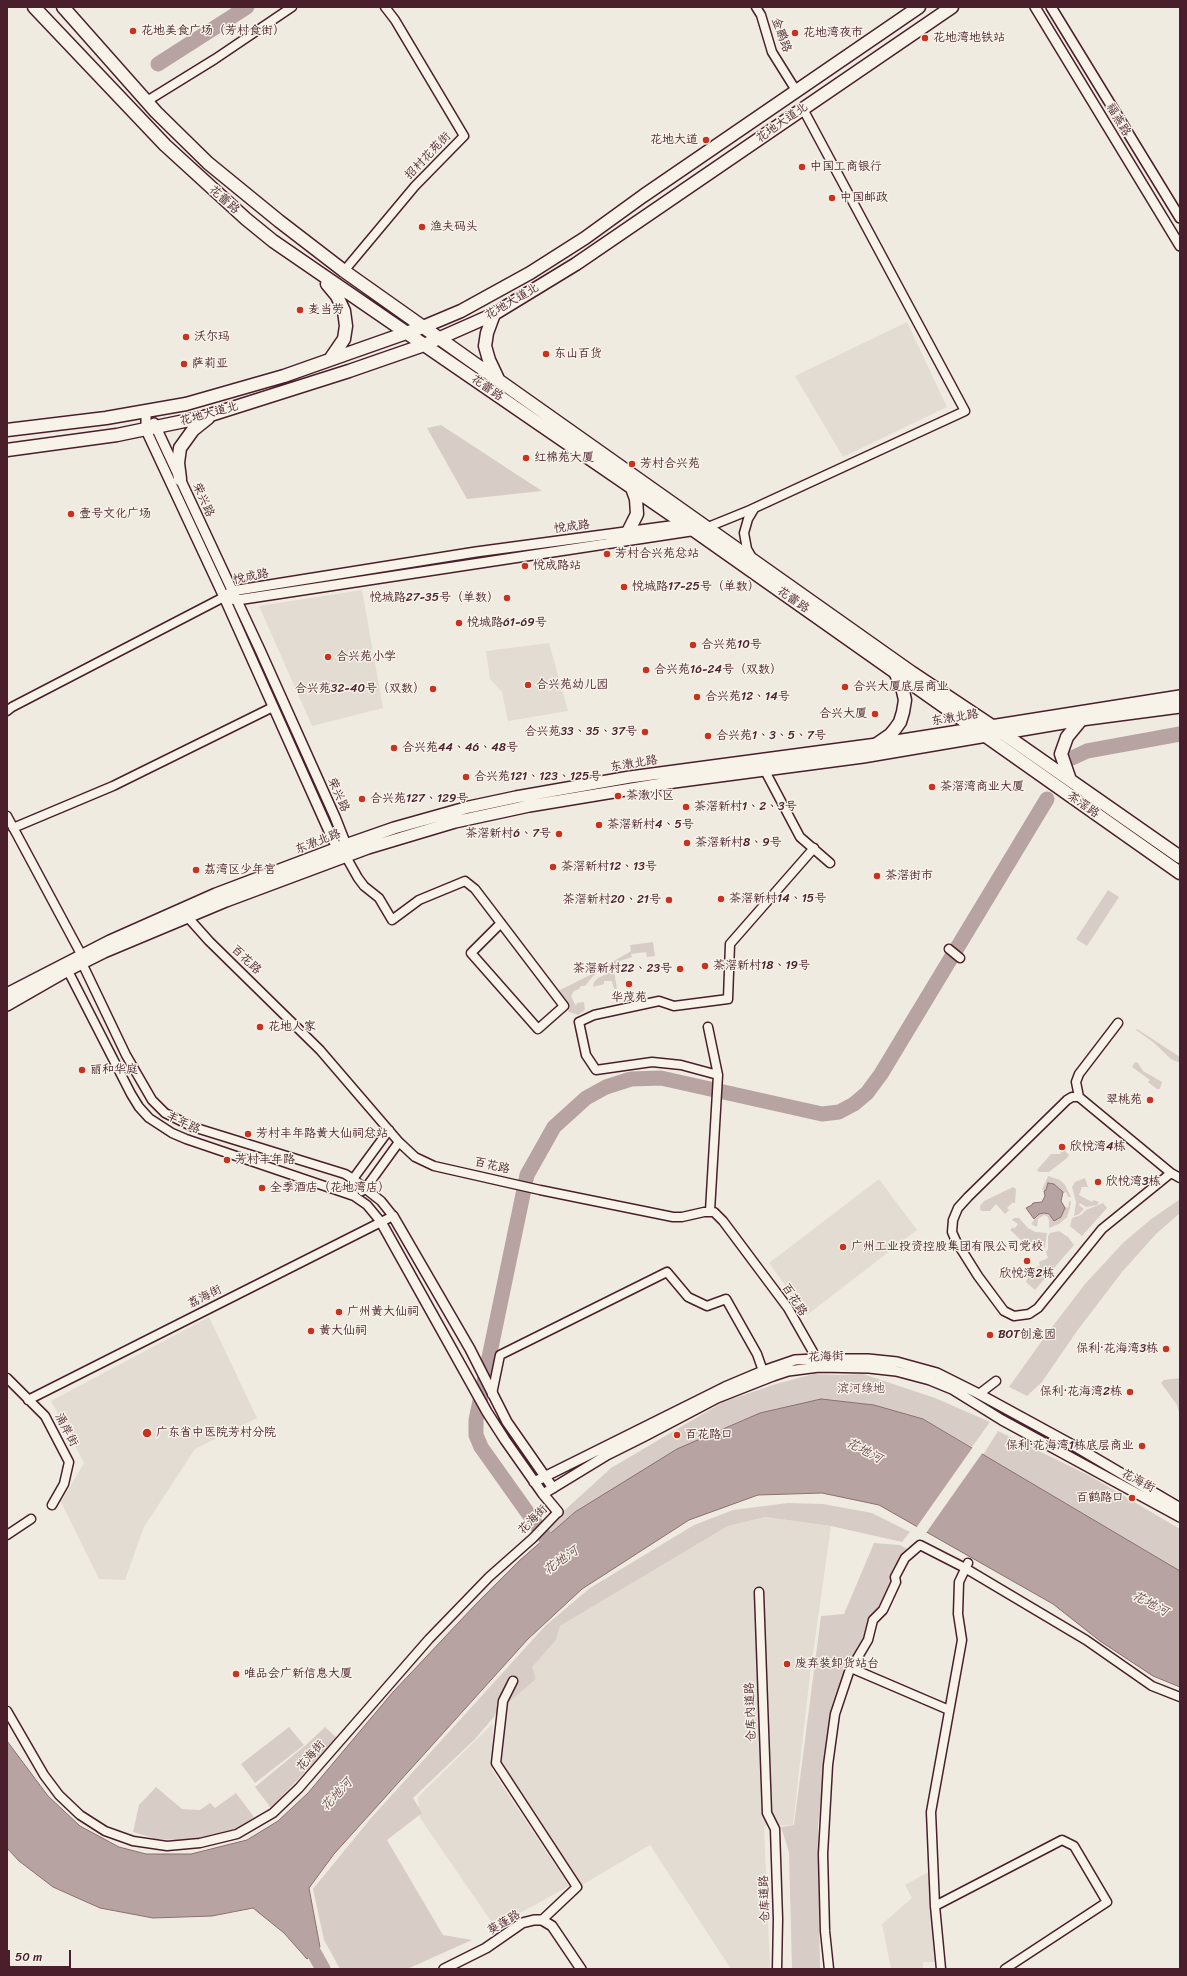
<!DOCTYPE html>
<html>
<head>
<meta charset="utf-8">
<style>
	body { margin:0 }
	#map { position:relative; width:1187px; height:1976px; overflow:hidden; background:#f0ebe0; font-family:Sriracha,sans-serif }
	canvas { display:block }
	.frame { position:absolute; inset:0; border:8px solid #4a1f2b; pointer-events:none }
	.scale { position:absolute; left:8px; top:1950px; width:63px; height:18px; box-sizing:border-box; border:2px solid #4a1f2b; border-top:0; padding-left:5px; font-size:12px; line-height:14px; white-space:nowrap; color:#4a1f2b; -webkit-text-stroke:3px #f7f3e8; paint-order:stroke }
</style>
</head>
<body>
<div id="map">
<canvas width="1187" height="1976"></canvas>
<div class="frame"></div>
<div class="scale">50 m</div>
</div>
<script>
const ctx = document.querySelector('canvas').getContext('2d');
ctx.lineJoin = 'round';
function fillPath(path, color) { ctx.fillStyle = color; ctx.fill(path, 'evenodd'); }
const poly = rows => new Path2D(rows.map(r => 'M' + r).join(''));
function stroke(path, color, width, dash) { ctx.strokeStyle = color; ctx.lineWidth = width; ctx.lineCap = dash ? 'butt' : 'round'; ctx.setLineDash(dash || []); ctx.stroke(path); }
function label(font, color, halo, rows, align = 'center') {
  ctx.font = font + ' Sriracha,"LXGW WenKai TC",sans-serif'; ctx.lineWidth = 3; ctx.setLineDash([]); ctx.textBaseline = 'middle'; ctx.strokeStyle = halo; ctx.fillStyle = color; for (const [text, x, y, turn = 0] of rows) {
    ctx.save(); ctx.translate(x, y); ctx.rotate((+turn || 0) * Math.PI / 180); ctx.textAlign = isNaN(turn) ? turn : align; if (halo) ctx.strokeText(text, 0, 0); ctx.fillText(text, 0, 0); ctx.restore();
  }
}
fillPath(poly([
	[907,322,947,407,843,457,795,376],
	[362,590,383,708,312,726,259,606],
	[549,643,568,711,508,721,502,692,490,679,486,651],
	[879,1179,917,1230,807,1315,769,1263],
	[209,1317,257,1418,195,1449,144,1527,125,1580,99,1579,61,1502,84,1463,51,1401],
	[765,1517,831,1526,810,1675,793,1825,764,1826,770,1967,768,1969,731,1969,650,1845,582,1885,496,1763,508,1703,536,1679,531,1667,556,1640,560,1626,728,1526],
	[493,1723,492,1770,569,1886,495,1927,420,1818,418,1797],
	[932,1870,937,1962,923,1962,923,1969,891,1969,882,1924,912,1898,905,1885]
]), '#e3dcd2');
fillPath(poly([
	[441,425,542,491,467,499,427,428],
	[1108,890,1119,897,1087,946,1076,939],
	[653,942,655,956,647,957,646,952,631,954,632,957,620,961,620,963,607,967,594,975,585,986,581,986,579,989,574,991,571,996,576,1006,577,1003,584,1002,585,1010,578,1015,569,1012,558,991,590,975,631,951,630,945],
	[611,972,614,972,617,988,614,989,612,981,604,981,604,984,593,987,594,982,598,978],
	[1137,1029,1180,1057,1180,1063,1171,1059,1153,1042,1136,1030],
	[1135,1062,1138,1063,1143,1071,1162,1082,1160,1089,1157,1089,1148,1082,1150,1080,1132,1067],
	[1062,1148,1069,1155,1067,1158,1049,1172,1039,1172,1037,1170,1051,1154,1060,1154],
	[1048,1176,1060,1180,1065,1185,1071,1197,1068,1197,1066,1192,1062,1194,1060,1189,1054,1184,1048,1183,1046,1190,1042,1190],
	[1085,1178,1088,1187,1082,1187,1079,1195,1092,1202,1093,1200,1099,1202,1097,1205,1086,1207,1080,1203,1079,1205,1084,1209,1079,1214,1074,1216,1076,1202,1072,1187,1075,1182],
	[1013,1187,1016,1189,1015,1203,1012,1203,1007,1208,1009,1210,1005,1214,996,1204,990,1211,981,1211,980,1209,980,1206,984,1201],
	[1180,1199,1180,1213,1156,1234,1122,1272,1077,1331,1042,1382,1027,1396,1009,1387,1046,1335,1085,1284,1123,1243,1150,1220],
	[1069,1201,1071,1201,1070,1208,1067,1217,1059,1224,1049,1228,1049,1221,1048,1217,1044,1215,1038,1219,1037,1227,1031,1224,1039,1214,1044,1213,1052,1217,1065,1208,1064,1206,1068,1208],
	[1103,1203,1107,1208,1082,1236,1070,1226,1072,1218,1081,1215,1086,1210],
	[1014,1218,1019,1218,1028,1228,1035,1232,1047,1233,1045,1249,1043,1245,1033,1249,1031,1244,1024,1249,1020,1239,1010,1230,1013,1227,1014,1229,1018,1224,1012,1220],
	[1059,1231,1068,1237,1074,1245,1035,1290,1026,1282,1029,1273,1031,1269,1040,1266,1039,1262,1048,1258,1046,1252,1048,1249,1048,1236,1050,1233],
	[814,1374,840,1375,863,1374,935,1398,990,1422,972,1447,923,1419,575,1512,549,1535,543,1530,611,1468,723,1402,776,1384],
	[1180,1378,1180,1417,1177,1405,1161,1383,1164,1380],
	[998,1431,1090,1476,1180,1529,1180,1571,983,1455],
	[788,1503,823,1504,872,1513,910,1532,902,1542,831,1526,765,1517,728,1526,560,1626,556,1640,532,1667,536,1679,508,1703,512,1683,494,1717,475,1739,413,1798,422,1813,387,1840,443,1935,472,1940,407,1969,340,1969,324,1940,313,1889,371,1818,545,1626,590,1588,694,1525,733,1510],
	[874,1543,900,1545,909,1550,891,1577,893,1583,871,1621,862,1644,841,1684,830,1719,818,1825,820,1969,792,1969,789,1852,781,1827,794,1825,821,1616,844,1614],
	[289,1727,304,1745,255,1783,241,1764],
	[325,1727,337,1738,271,1808,255,1787,307,1744],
	[156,1787,182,1809,200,1810,210,1803,215,1808,236,1793,254,1817,234,1830,202,1837,181,1840,156,1839,133,1832,139,1805]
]), '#d8cdc6');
const water = poly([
	[1048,1183,1054,1184,1063,1192,1061,1201,1065,1208,1061,1217,1054,1221,1049,1214,1044,1213,1039,1214,1034,1219,1026,1208,1032,1205,1033,1203,1042,1202,1045,1196,1044,1191,1046,1190,1048,1183],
	[821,1399,874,1405,923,1419,1180,1571,1180,1687,1153,1676,1100,1641,1053,1604,879,1505,822,1493,758,1495,689,1520,582,1589,528,1639,334,1854,309,1888,320,1947,307,1959,284,1933,253,1908,212,1916,153,1918,100,1908,53,1887,19,1861,7,1848,7,1741,48,1796,80,1826,119,1847,146,1854,191,1854,247,1840,278,1821,308,1793,393,1692,476,1604,519,1561,575,1512,677,1449,760,1413,821,1399]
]);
fillPath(water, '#b7a4a2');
stroke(water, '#8b6f72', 1);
fillPath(poly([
	[973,1447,983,1452,926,1533,916,1528]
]), '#f0ebe0');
stroke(poly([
	[158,64,247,7],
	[1072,758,1087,751,1180,734],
	[557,1554,481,1447,476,1435,476,1420,527,1175,554,1127,586,1098,606,1087,631,1079,661,1078,822,1114,839,1112,854,1104,867,1093,881,1074,1047,799],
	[304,1935,323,1969]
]), '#b7a4a2', 15);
const minor = poly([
	[756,7,761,15,772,52,797,92],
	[147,101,215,59,292,7],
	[344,271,415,186,464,136,395,20,385,7],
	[708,527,750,510,965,411,803,109],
	[751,556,747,549,744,533,748,519,754,509],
	[7,711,12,707,224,597],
	[764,769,800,837,830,863],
	[7,816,81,954,82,963,126,1055,152,1100,165,1113,193,1127,345,1174,353,1179,381,1201,393,1216,28,1400],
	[13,828,113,786,273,707],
	[345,855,358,878,364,886,379,898,392,920,419,900,465,881,475,889,564,1006,538,1029,471,953,501,923],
	[184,913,209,941,320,1050,399,1142,415,1157,434,1166,540,1190,673,1217,682,1217,704,1212,714,1212,723,1221,788,1308,813,1352,817,1364],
	[949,949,960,958],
	[66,967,131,1094,139,1107,149,1118,172,1133,186,1139,354,1196,367,1205,381,1222],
	[708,1027,718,1075,710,1211],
	[718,1075,681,1065,652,1062,596,1070,586,1055,579,1022,594,1015,659,1001,674,1006,728,999,730,944,814,848],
	[1079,1097,1076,1082,1079,1074,1118,1023],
	[1171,1173,1102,1229,1038,1308,1029,1314,1014,1316,1004,1311,978,1276,956,1241,952,1232,953,1220,958,1208,968,1197,1067,1100,1072,1097,1079,1097,1171,1173,1180,1178],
	[362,1191,365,1189,399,1142],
	[354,1196,353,1179,389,1130],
	[7,1378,45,1416,69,1462,64,1484,52,1505],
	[492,1394,500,1355,667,1272,688,1297,707,1306,726,1299,757,1354,763,1371],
	[979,1394,996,1381],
	[7,1535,31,1519],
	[759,1592,767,1813,775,1829,778,1919,777,1969],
	[851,1668,949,1710],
	[513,1681,503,1701,496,1763,577,1887,542,1920],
	[7,1711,44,1775,59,1795,80,1815,105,1831,133,1841,167,1846,200,1843,237,1834,273,1813,299,1788,429,1639,489,1577,533,1538,558,1512],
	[935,1906,1062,1840,1074,1846,1107,1902,1005,1969],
	[829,1969,825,1931,823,1854,828,1765,835,1714,849,1672,868,1640,873,1620,883,1610,896,1582,895,1577,905,1558,920,1545,965,1568,1086,1640,1152,1686,1180,1697],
	[941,1969,935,1906,931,1812,962,1640,958,1614,959,1582,968,1563]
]);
const tertiary = poly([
	[1035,7,1180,246],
	[1051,7,1180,218],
	[146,412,146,430,224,597,328,829,337,848,342,853],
	[154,423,260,650,335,817,346,845,346,850],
	[224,597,232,591,476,552,685,524],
	[224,597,237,600,697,530],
	[393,1216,470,1349,507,1422,553,1488],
	[381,1222,487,1412,505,1440,543,1494,558,1512],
	[534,1482,725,1387,763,1371,795,1360,815,1359,868,1359,897,1362,937,1373,979,1394,1078,1448,1180,1508],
	[543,1494,607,1455,645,1436,717,1398,773,1376,788,1371,819,1367,869,1368,896,1371,930,1380,952,1389,1002,1420,1180,1517],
	[444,1969,486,1948,522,1923,534,1920,542,1920,552,1926,581,1969]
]);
const secondary = poly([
	[7,994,110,941,216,894,351,843,394,828,469,807,516,797,630,777,877,744,1180,696],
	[7,1005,68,970,104,952,226,901,368,848,455,822,529,806,674,782,863,757,1081,720,1180,707]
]);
const primary = poly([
	[34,7,165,145,246,219,273,241,695,531,1180,873],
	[63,7,156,112,208,163,279,221,344,271,911,672,1004,734,1180,857],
	[327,284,337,296,344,311,346,326,344,339,331,358],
	[494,314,487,333,485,346,489,360,498,379],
	[7,430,106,418,186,404,284,376,423,327,461,311,530,273,585,238,643,196,919,7],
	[7,450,117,435,204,417,349,371,424,345,474,323,494,314,576,264,952,7],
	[180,479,178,463,180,448,193,430,208,418],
	[628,532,637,514,636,499,632,488],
	[877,744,890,735,895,729,900,722,903,712,905,700,902,687,895,672],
	[1070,780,1061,754,1067,737,1081,720]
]);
stroke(minor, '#4a1f2b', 11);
stroke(tertiary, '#4a1f2b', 12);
stroke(secondary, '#4a1f2b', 14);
stroke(primary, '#4a1f2b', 15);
stroke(minor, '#f7f3e8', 8);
stroke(tertiary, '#f7f3e8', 9);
stroke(secondary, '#f7f3e8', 11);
stroke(primary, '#f7f3e8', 12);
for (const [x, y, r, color] of [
	[133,31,4,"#c8321e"],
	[795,33,4,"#c8321e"],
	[925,38,4,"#c8321e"],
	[706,140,4,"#c8321e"],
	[802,167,4,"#c8321e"],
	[832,198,4,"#c8321e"],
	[422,227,4,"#c8321e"],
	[300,310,4,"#c8321e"],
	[186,337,4,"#c8321e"],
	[546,354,4,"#c8321e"],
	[184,364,4,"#c8321e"],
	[526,458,4,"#c8321e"],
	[632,464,4,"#c8321e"],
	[71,514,4,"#c8321e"],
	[607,554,4,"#c8321e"],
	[525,566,4,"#c8321e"],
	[624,587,4,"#c8321e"],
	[507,598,4,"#c8321e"],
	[459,623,4,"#c8321e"],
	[693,645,4,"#c8321e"],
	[328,657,4,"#c8321e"],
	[646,670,4,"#c8321e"],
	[528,685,4,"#c8321e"],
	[845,687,4,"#c8321e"],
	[433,689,4,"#c8321e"],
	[697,697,4,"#c8321e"],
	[875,714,4,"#c8321e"],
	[645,732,4,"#c8321e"],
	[708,736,4,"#c8321e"],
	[394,748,4,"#c8321e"],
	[466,777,4,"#c8321e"],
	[932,787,4,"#c8321e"],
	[618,796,4,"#c8321e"],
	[362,799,4,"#c8321e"],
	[686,807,4,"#c8321e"],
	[599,825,4,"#c8321e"],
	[559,834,4,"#c8321e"],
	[687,843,4,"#c8321e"],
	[553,867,4,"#c8321e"],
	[196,870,4,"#c8321e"],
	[877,876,4,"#c8321e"],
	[721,899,4,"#c8321e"],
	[669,900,4,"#c8321e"],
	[705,966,4,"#c8321e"],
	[680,969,4,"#c8321e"],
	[629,984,4,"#c8321e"],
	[260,1027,4,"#c8321e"],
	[82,1070,4,"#c8321e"],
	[1150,1100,4,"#c8321e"],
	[248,1134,4,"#c8321e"],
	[1062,1147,4,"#c8321e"],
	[227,1160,4,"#c8321e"],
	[1098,1182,4,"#c8321e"],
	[262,1188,4,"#c8321e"],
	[843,1247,4,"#c8321e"],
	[1027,1261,4,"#c8321e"],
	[339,1312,4,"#c8321e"],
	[311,1331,4,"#c8321e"],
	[990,1335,4,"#c8321e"],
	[1166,1349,4,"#c8321e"],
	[1130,1392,4,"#c8321e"],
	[147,1433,5,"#c8321e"],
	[677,1435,4,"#c8321e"],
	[1142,1446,4,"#c8321e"],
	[1132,1498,4,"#c8321e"],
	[787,1664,4,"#c8321e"],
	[236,1674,4,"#c8321e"]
]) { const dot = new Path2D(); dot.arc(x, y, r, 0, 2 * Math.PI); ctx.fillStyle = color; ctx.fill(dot); stroke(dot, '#f7f3e8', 1.5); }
label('12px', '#4a1f2b', '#f7f3e8', [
	["花地美食广场（芳村食街）",141,31],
	["花地湾夜市",803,33],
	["花地湾地铁站",933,38],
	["花地大道",698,140,"right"],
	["中国工商银行",810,167],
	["中国邮政",840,198],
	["渔夫码头",430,227],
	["麦当劳",308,310],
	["沃尔玛",194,337],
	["东山百货",554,354],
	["萨莉亚",192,364],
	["红棉苑大厦",534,458],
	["芳村合兴苑",640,464],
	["壹号文化广场",79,514],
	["芳村合兴苑总站",615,554],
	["悦成路站",533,566],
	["悦城路17-25号（单数）",632,587],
	["悦城路27-35号（单数）",499,598,"right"],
	["悦城路61-69号",467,623],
	["合兴苑10号",701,645],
	["合兴苑小学",336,657],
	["合兴苑16-24号（双数）",654,670],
	["合兴苑幼儿园",536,685],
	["合兴大厦底层商业",853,687],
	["合兴苑32-40号（双数）",425,689,"right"],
	["合兴苑12、14号",705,697],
	["合兴大厦",867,714,"right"],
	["合兴苑33、35、37号",637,732,"right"],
	["合兴苑1、3、5、7号",716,736],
	["合兴苑44、46、48号",402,748],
	["合兴苑121、123、125号",474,777],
	["茶滘湾商业大厦",940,787],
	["茶漖小区",626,796],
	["合兴苑127、129号",370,799],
	["茶滘新村1、2、3号",694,807],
	["茶滘新村4、5号",607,825],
	["茶滘新村6、7号",551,834,"right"],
	["茶滘新村8、9号",695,843],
	["茶滘新村12、13号",561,867],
	["荔湾区少年宫",204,870],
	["茶滘街市",885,876],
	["茶滘新村14、15号",729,899],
	["茶滘新村20、21号",661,900,"right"],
	["茶滘新村18、19号",713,966],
	["茶滘新村22、23号",672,969,"right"],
	["华茂苑",629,998,"center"],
	["花地人家",268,1027],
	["丽和华庭",90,1070],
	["翠桃苑",1142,1100,"right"],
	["芳村丰年路黄大仙祠总站",256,1134],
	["欣悦湾4栋",1070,1147],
	["芳村丰年路",235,1160],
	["欣悦湾3栋",1106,1182],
	["全季酒店（花地湾店）",270,1188],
	["广州工业投资控股集团有限公司党校",851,1247],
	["欣悦湾2栋",1027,1274,"center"],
	["广州黄大仙祠",347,1312],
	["黄大仙祠",319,1331],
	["BOT创意园",998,1335],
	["保利·花海湾3栋",1158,1349,"right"],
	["保利·花海湾2栋",1122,1392,"right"],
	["广东省中医院芳村分院",156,1433],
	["百花路口",685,1435],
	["保利·花海湾1栋底层商业",1134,1446,"right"],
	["百鹤路口",1124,1498,"right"],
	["废弃装卸货站台",795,1664],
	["唯品会广新信息大厦",244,1674]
], 'left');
label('12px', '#4a1f2b', '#f7f3e8', [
	["金鹏路",781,35,70],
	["福燕路",1118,120,59],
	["花地大道北",782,123,-35],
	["招村花苑街",428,156,-46],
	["花蕾路",224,200,42],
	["花地大道北",512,302,-30],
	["花蕾路",487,388,35],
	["花地大道北",209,414,-15],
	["荣兴路",203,500,66],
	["悦成路",572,527,-7],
	["悦成路",251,577,-11],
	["花蕾路",793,600,35],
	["东漖北路",955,718,-9],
	["东漖北路",634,764,-9],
	["荣兴路",338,795,66],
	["茶滘路",1083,805,35],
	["东漖北路",318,842,-21],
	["百花路",246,960,44],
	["丰年路",183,1123,25],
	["百花路",492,1166,13],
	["荔海街",205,1297,-27],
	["百花路",794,1300,57],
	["花海街",826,1357,-2],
	["涌岸街",66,1430,62],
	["花海街",1138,1481,28],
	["花海街",533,1520,-45],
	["仓库内道路",751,1712,-92],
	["花海街",311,1756,-49],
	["仓库道路",765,1899,-92],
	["葵蓬路",504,1923,-31]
]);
label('12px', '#6e4a52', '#f7f3e8', [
	["滨河绿地",861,1389]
]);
label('italic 13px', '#704e55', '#f7f3e8', [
	["花地河",864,1451,28],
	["花地河",561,1561,-35],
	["花地河",1150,1604,28],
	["花地河",337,1795,-47]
]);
</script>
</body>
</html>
